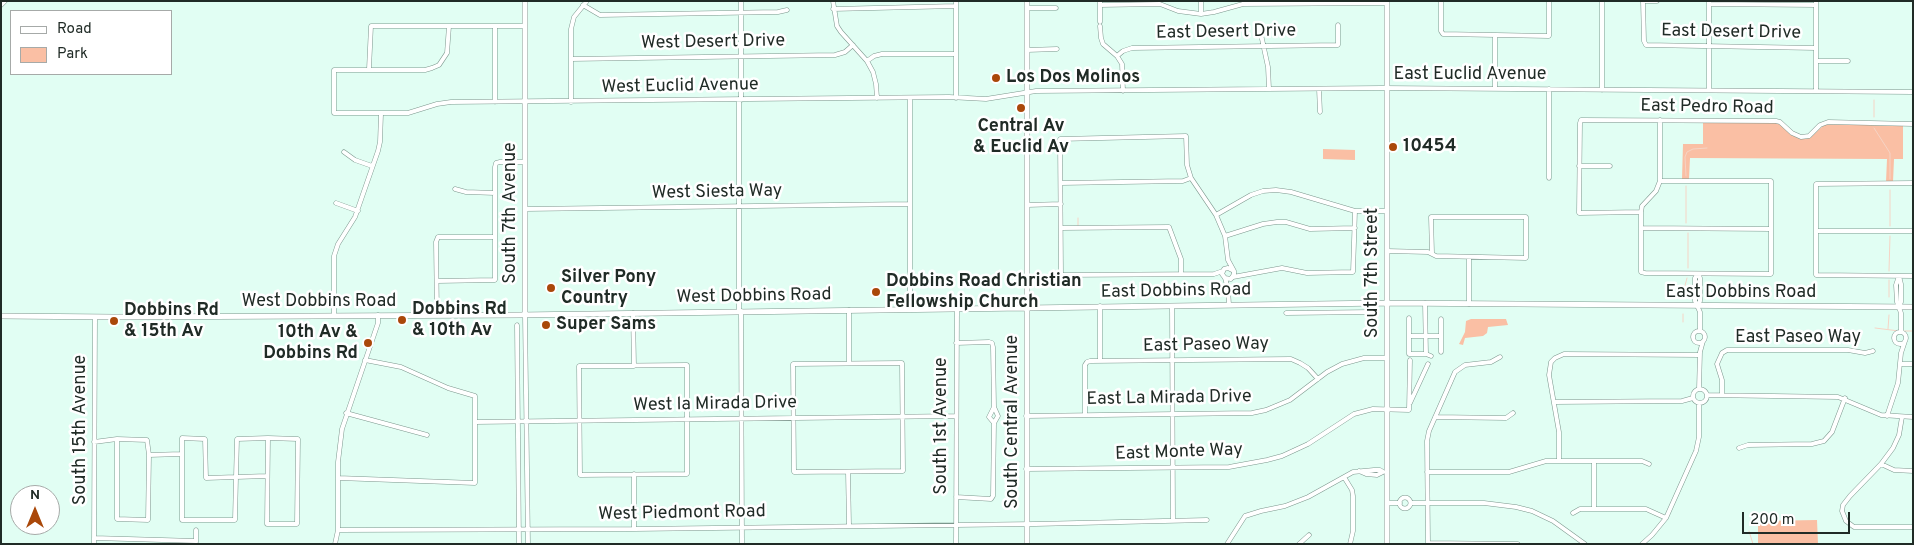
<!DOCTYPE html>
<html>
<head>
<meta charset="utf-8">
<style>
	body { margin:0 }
	#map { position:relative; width:1914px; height:545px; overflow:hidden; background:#e1fef3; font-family:Overpass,sans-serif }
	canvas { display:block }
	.frame { position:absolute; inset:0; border:2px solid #202b26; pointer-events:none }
	.legend { position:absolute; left:10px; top:10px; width:162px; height:65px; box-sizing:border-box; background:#fff; border:1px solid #a6aaa8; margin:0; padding:6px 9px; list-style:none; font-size:15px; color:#202b26 }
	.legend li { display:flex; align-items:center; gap:10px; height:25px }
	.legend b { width:25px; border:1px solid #a6aaa8 }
	.north { position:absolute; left:10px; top:485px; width:50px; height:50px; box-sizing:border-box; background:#fff; border:1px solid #a6aaa8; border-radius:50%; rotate:0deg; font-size:14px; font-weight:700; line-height:20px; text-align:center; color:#202b26 }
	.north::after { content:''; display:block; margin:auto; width:18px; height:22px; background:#aa480a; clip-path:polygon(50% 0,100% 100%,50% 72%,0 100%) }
	.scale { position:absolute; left:1742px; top:512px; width:108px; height:22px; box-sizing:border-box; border:2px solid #202b26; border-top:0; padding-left:6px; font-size:15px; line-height:18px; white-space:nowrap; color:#202b26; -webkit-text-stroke:4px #fff; paint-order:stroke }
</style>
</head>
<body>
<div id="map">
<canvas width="1914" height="545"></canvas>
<div class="frame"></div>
<ul class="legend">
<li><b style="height:6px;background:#fff"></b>Road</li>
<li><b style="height:14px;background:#fabfa4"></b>Park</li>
</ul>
<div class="north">N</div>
<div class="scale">200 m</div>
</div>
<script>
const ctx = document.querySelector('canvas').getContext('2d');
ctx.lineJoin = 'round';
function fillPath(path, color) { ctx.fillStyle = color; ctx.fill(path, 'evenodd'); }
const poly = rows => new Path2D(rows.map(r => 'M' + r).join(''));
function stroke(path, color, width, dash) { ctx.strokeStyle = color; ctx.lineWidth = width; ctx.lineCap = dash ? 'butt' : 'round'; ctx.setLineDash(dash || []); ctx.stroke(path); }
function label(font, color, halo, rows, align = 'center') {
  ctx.font = font + ' Overpass,sans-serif'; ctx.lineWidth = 5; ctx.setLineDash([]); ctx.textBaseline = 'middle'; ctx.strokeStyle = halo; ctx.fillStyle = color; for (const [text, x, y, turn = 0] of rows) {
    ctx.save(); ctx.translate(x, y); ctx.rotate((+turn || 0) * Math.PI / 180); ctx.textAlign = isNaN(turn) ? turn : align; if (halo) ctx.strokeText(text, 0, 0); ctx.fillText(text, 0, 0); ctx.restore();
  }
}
fillPath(poly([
	[1703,123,1776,123,1782,125,1791,135,1804,138,1813,135,1824,125,1830,124,1903,126,1903,159,1894,159,1893,182,1886,182,1887,159,1690,158,1689,179,1682,179,1683,144,1703,144],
	[1323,149,1355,150,1355,160,1323,159],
	[1471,319,1506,319,1508,325,1488,327,1487,333,1483,336,1465,338,1463,345,1459,344,1465,332,1466,321],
	[1817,520,1818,544,1758,544,1758,521]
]), '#fabfa4');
stroke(poly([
	[1874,117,1874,100],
	[1874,128,1890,153,1890,179],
	[1686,176,1685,157,1687,152,1693,149,1707,148],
	[1078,218,1078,226],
	[1686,223,1686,186],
	[1890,226,1890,190],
	[1688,268,1688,233],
	[1889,271,1890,236],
	[1889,280,1889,297],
	[1682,297,1687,278],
	[1683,322,1683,314],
	[1875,328,1899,331],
	[1888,329,1889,315],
	[1903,331,1913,331],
	[1749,531,1753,544]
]), '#f6d4c5', 1);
const street = poly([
	[833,1,837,26,841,32,867,61,873,72,876,84,877,98],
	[1441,1,1441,31,1443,34,1549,36,1549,1],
	[1643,1,1644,41,1646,45,1816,48],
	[1643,1,1657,1],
	[1709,4,1816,5],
	[1,5,5,1],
	[583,5,600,15,778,12,787,10],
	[1100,5,1160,4,1178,11,1201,14,1214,12,1243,4,1387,3],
	[1027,8,1056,8],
	[833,9,956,6],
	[1201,14,1201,1],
	[1100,22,1100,1],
	[1259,25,1268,67,1269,89],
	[449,26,447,53,439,65,432,68,425,70,334,70,334,113,408,113,437,104,451,102,949,97,986,99,1036,91,1382,88,1913,92],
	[495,26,495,102],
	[1100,26,1101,38,1103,44,1117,56,1122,64,1123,91],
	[1027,50,1057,49],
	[1117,56,1123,51,1132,48,1338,45,1338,25],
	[571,59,835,55,845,52,853,45],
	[867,61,874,56,882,54,956,54],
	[1816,61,1848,61],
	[369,69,371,26,525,26],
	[1319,89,1320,112],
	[1495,89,1495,35],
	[1549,89,1549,178],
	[1602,90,1602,1],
	[1709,90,1709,1],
	[1816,91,1816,1],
	[910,98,910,309],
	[956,98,956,1],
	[741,100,741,1],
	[739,101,739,311],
	[571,102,571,29,574,17,587,1],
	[1660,120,1660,181,1656,191,1642,206,1641,212,1641,272,1645,273,1771,274,1771,181,1660,181],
	[344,152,355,160,372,166],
	[1579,166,1610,166],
	[1061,183,1183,181,1191,178],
	[1913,183,1816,184,1816,275,1913,276],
	[455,189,466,192,495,193],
	[336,203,358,211],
	[1027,205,1061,204],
	[525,209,909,204],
	[1641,212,1579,213,1580,123,1581,120,1776,121,1780,122,1792,133,1801,137,1809,136,1820,125,1828,122,1913,124],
	[1216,215,1251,195,1263,191,1276,190,1291,192,1355,211,1387,211],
	[1061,228,1169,227,1181,259,1181,274],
	[1641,228,1771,229],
	[1816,231,1913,231],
	[1225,236,1263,224,1277,222,1286,222,1310,229,1355,228],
	[1387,251,1428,252,1436,256,1526,258,1526,217,1431,217,1432,253],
	[1469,257,1469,304],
	[1223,271,1214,274,1061,275,1060,139,1186,136,1187,165,1191,178,1216,215,1225,236,1228,260,1234,271,1234,274,1231,279,1225,278,1222,274,1224,269,1228,268,1232,270],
	[1698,274,1695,278,1695,301,1700,312,1700,331],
	[1698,274,1700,278,1700,301,1698,306],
	[1899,276,1896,285,1897,302,1901,313,1901,332],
	[1899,276,1901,284,1901,302,1899,307],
	[1233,277,1282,268,1307,273,1353,272,1355,211],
	[1225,278,1228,289,1229,305],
	[437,281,495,280,495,167,496,163,500,162,525,162],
	[1425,303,1426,354],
	[1100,306,1100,361],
	[1172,306,1173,521],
	[849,310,849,363],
	[741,311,742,544],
	[633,313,634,366],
	[1286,313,1373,312],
	[334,315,334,256,338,244,355,217,378,151,380,142,381,114],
	[437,315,436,242,438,237,495,237],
	[525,315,528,544],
	[1409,318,1409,354,1426,354,1431,356],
	[1441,319,1441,352],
	[517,325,519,544],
	'1693 337a6 6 0 1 1 12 0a6 6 0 1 1-12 0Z',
	'1894 338a6 6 0 1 1 12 0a6 6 0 1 1-12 0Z',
	[1409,336,1441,336],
	[956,343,989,342,992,343,993,347,994,407,998,416,994,423,993,496,991,499,956,497],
	[902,363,903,471,794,472,793,364,902,363],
	[1900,364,1913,364],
	[687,365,687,474,580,475,579,366,687,365],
	[1699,389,1700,352,1703,341],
	'1693 396a7 7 0 1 1 14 0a7 7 0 1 1-14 0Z',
	[1707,395,1838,397,1881,415,1913,417],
	[1722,395,1722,380,1717,364,1722,353,1727,350,1848,350,1865,353,1873,351],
	[1554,402,1682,401,1693,398],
	[1410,403,1428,364],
	[994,407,989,417,994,423],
	[346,413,427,435],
	[1085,415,1085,365,1087,362,1090,361,1291,359,1300,363,1308,368,1318,379],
	[1026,416,1252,413,1266,410,1290,400,1327,372,1342,364,1364,358,1387,358],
	[1887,416,1898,383,1901,353,1905,341],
	[1435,417,1506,418,1513,413],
	[1902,417,1899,435,1893,448,1881,464,1850,496,1843,505,1842,511,1846,521,1854,527,1913,527],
	[475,422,956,416],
	[94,442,117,439,147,440,149,455,148,520,117,519,117,439],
	[1739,448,1748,445,1812,444,1824,441,1832,432,1845,398],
	[149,455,181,454],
	[1559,461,1559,432,1549,375,1551,362,1555,358,1564,354,1700,355],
	[1594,461,1594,509],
	[1881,464,1894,470,1913,471],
	[1026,469,1229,467,1267,460,1282,456,1308,444,1354,414,1373,409,1409,410,1410,360],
	[1359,471,1366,474,1377,475,1383,472],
	[848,472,849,525],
	[1427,472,1509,472,1546,461,1642,461,1649,464],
	[267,476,236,477,206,478,205,439,182,438,182,520,235,520,236,477,237,439,268,438,298,439,297,524,267,524,268,438],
	[1344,477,1352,490,1353,496,1353,531,1350,544],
	[338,478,475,483,475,396,448,388,401,367,365,360],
	'1399.5 503a5.5 5.5 0 1 1 11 0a5.5 5.5 0 1 1-11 0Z',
	[1387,503,1400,503],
	[1411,503,1484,503,1516,507,1532,511,1553,521,1585,544],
	[1573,513,1580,509,1646,509,1666,518],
	[634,529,634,474],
	[338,530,634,529,1035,524,1207,520],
	[94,538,196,541],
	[196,542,196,530],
	[1428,543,1518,544],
	[94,544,95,317],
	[335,544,338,530,338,462,342,429,378,323,378,315],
	[956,544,957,309],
	[1227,544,1245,516,1261,511,1285,506,1308,497,1353,472,1374,470,1380,470,1383,472],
	[1299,544,1309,535],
	[1428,544,1427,441,1429,431,1455,372,1465,365,1491,362,1500,357],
	[1642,544,1652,535,1666,518,1696,451,1699,437,1699,403]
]);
const secondary = poly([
	[525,1,525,315],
	[1387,1,1387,544],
	[1,316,114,317,519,315,1387,303,1913,307],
	[1027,544,1027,1]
]);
stroke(street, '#7c978d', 5);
stroke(secondary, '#7c978d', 6);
stroke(street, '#fff', 4);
stroke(secondary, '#fff', 5);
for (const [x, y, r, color] of [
	[996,78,5,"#aa480a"],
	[1021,108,5,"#aa480a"],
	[1393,147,5,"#aa480a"],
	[551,288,5,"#aa480a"],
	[876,292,5,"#aa480a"],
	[402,320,5,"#aa480a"],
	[114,321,5,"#aa480a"],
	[546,325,5,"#aa480a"],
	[368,343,5,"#aa480a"]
]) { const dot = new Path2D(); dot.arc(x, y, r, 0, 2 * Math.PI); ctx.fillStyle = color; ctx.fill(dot); stroke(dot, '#fff', 2); }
label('18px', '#202b26', '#fff', [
	["East Desert Drive",1226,33,-1],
	["East Desert Drive",1731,33,1],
	["West Desert Drive",713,43,-1],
	["East Euclid Avenue",1470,75],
	["West Euclid Avenue",680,87,-1],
	["East Pedro Road",1707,108,1],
	["West Siesta Way",717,193,-1],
	["South 7th Avenue",511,213,-90],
	["South 7th Street",1373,273,-90],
	["East Dobbins Road",1176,292,-1],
	["East Dobbins Road",1741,293],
	["West Dobbins Road",754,297,-1],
	["West Dobbins Road",319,302],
	["East Paseo Way",1798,338],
	["East Paseo Way",1206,346,-1],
	["East La Mirada Drive",1169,399,-1],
	["West la Mirada Drive",715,405,-1],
	["South Central Avenue",1013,422,-90],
	["South 1st Avenue",942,426,-90],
	["South 15th Avenue",81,430,-90],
	["East Monte Way",1179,453,-2],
	["West Piedmont Road",682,514,-1]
]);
label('bold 18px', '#202b26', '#fff', [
	["Los Dos Molinos",1006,78],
	["Central Av",1021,127,"center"],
	["& Euclid Av",1021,148,"center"],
	["10454",1403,147],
	["Silver Pony",561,278],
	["Country",561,299],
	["Dobbins Road Christian",886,282],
	["Fellowship Church",886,303],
	["Dobbins Rd",412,310],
	["& 10th Av",412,331],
	["Dobbins Rd",124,311],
	["& 15th Av",124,332],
	["Super Sams",556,325],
	["10th Av &",358,333,"right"],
	["Dobbins Rd",358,354,"right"]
], 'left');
</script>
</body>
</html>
